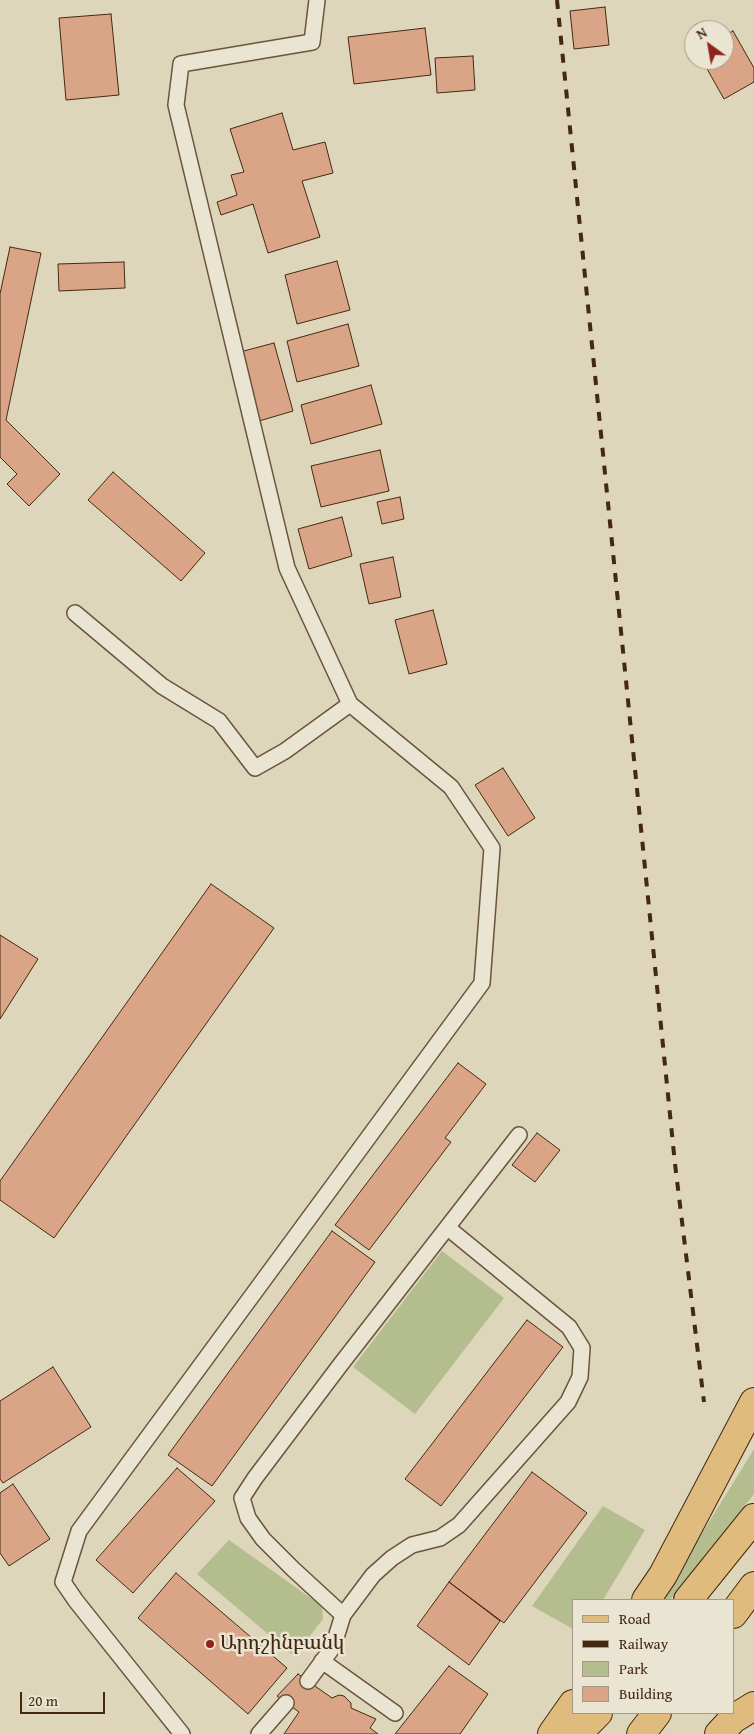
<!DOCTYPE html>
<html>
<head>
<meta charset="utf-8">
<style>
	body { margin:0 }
	#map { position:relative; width:754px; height:1734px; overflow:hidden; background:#ded6bb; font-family:"Gentium Book Plus",serif }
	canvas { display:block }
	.legend { position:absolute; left:572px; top:1599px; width:162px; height:115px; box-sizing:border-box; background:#eae4d3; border:1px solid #a89986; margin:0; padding:6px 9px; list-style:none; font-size:15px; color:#442912 }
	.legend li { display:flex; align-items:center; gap:10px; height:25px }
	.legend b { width:25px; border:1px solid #a89986 }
	.north { position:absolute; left:684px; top:20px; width:50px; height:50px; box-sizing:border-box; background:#eae4d3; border:1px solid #a89986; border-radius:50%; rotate:328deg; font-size:14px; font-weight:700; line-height:20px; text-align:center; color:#442912 }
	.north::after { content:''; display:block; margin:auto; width:18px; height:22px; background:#8f2418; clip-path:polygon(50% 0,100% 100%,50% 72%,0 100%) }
	.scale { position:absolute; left:20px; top:1692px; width:85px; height:22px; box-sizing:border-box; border:2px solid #442912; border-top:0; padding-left:6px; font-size:15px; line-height:18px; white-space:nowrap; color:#442912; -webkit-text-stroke:4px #eae4d3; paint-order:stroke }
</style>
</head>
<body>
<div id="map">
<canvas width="754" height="1734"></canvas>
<ul class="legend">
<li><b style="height:6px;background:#dfbb7e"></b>Road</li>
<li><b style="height:6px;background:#442912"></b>Railway</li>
<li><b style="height:14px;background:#b4bd8e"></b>Park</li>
<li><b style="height:14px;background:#daa586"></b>Building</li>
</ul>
<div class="north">N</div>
<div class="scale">20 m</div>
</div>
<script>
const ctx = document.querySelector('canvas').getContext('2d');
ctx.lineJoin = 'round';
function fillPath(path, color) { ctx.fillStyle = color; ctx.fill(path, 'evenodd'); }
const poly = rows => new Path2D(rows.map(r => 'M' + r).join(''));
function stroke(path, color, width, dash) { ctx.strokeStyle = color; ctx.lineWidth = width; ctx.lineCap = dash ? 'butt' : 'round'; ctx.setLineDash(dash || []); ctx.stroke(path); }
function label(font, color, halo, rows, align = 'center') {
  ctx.font = font + ' "Gentium Book Plus","Noto Serif Armenian",serif'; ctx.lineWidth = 5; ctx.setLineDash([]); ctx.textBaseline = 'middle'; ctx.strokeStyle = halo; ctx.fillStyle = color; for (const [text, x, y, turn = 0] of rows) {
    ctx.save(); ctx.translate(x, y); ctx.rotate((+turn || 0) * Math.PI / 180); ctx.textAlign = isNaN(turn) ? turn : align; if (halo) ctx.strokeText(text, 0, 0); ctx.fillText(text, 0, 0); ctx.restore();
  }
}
fillPath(poly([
	[442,1251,504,1298,415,1414,353,1367],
	[754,1449,754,1494,670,1600,661,1600],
	[603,1506,645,1530,603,1600,573,1600,573,1629,532,1606],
	[229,1540,322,1606,323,1619,294,1656,197,1574]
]), '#b4bd8e');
const building = poly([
	[605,7,609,45,574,49,570,11,605,7],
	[111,14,119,95,66,100,59,18,111,14],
	[425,28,431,75,354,84,348,37,425,28],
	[733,31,754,68,754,82,724,99,702,60,724,60,724,36,733,31],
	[473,56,475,90,437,93,435,58,473,56],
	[282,113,293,150,325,142,333,173,302,181,320,237,268,253,253,204,221,215,217,202,237,195,231,175,244,172,230,129,282,113],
	[10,247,41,253,6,420,60,474,29,506,7,484,17,474,0,457,0,294,10,247],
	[337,261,350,310,297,324,285,275,337,261],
	[124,262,125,288,59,291,58,264,124,262],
	[348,324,359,366,297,382,287,341,348,324],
	[274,343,293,411,259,421,240,352,274,343],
	[371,385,382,424,311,444,301,405,371,385],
	[380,450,389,491,321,507,311,466,380,450],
	[113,472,205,553,181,581,88,500,113,472],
	[400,497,404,519,382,524,377,502,400,497],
	[342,517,352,556,309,569,298,529,342,517],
	[393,557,401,597,369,604,360,564,393,557],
	[433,610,447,664,409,674,395,620,433,610],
	[503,768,535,818,508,836,475,785,503,768],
	[211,884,274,928,54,1238,0,1200,0,1181,211,884],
	[0,935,38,959,0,1019,0,935],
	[458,1063,486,1084,445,1138,451,1142,369,1250,335,1225,458,1063],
	[537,1133,560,1150,535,1182,512,1165,537,1133],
	[332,1231,375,1262,212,1486,168,1455,332,1231],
	[527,1320,563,1347,441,1506,405,1479,527,1320],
	[53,1367,91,1427,3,1483,0,1479,0,1401,53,1367],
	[177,1468,215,1501,133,1593,96,1560,177,1468],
	[532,1472,587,1513,504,1623,449,1582,532,1472],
	[13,1484,50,1539,9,1566,0,1553,0,1493,13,1484],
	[176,1573,287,1668,248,1714,138,1618,176,1573],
	[449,1582,500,1621,469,1665,417,1626,449,1582],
	[449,1666,488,1694,460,1734,395,1734,449,1666],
	[298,1674,332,1698,339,1695,344,1696,351,1703,351,1708,376,1719,370,1728,378,1734,284,1734,299,1712,277,1696,298,1674]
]);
fillPath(building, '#daa586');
stroke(building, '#442912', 1);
const lane = poly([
	[75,613,162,686,219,721,255,768,285,751,350,704],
	[343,1615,293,1569,263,1539,248,1518,242,1498,255,1478,341,1364,519,1135],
	[322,1661,395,1713],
	[308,1681,333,1647,343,1615,373,1575,392,1558,412,1545,440,1538,459,1525,568,1402,580,1377,582,1348,569,1327,448,1228],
	[182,1734,76,1601,63,1582,79,1531,482,983,492,848,451,787,350,704,287,568,176,105,181,64,312,42,317,0],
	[259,1734,286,1703]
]);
const primary = poly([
	[688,1600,754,1518],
	[733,1614,754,1586],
	[577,1734,598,1713],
	[641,1734,657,1713]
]);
const highway = poly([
	[646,1600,663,1575,754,1402],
	[552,1734,573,1704],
	[719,1734,733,1719,754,1706]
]);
stroke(lane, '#6a543c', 18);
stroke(primary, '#442912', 30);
stroke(highway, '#442912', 30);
stroke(lane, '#eae4d3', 15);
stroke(primary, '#dfbb7e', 28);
stroke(highway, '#dfbb7e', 28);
stroke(poly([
	[557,0,675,1164,704,1402]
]), '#442912', 4, [9, 9]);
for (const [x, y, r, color] of [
	[210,1644,5,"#8f2418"]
]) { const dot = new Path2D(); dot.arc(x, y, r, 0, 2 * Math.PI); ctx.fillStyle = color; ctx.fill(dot); stroke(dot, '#eae4d3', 2); }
label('20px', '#442912', '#eae4d3', [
	["Արդշինբանկ",220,1644]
], 'left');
</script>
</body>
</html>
